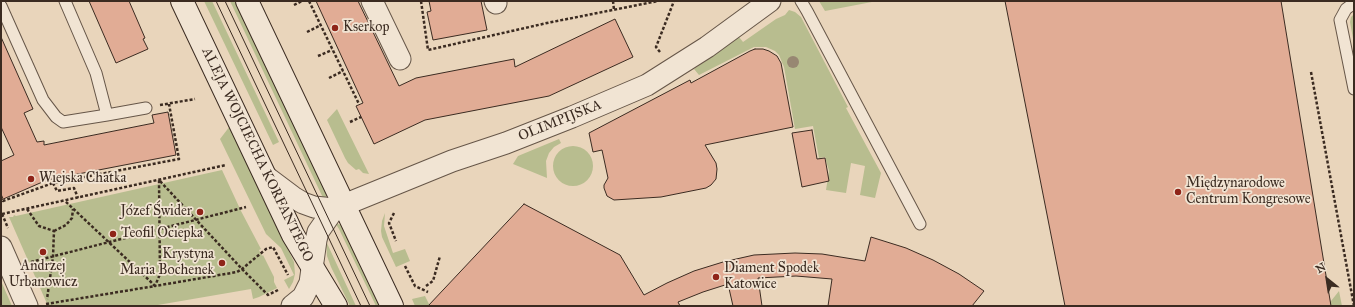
<!DOCTYPE html>
<html>
<head>
<meta charset="utf-8">
<style>
	body { margin:0 }
	#map { position:relative; width:1355px; height:307px; overflow:hidden; background:#e9d5bb; font-family:"IM FELL Great Primer",serif }
	canvas { display:block }
	.frame { position:absolute; inset:0; border:2px solid #3b2b21; pointer-events:none }
	.north { position:absolute; left:1307px; top:259px; width:40px; height:40px; -webkit-text-stroke:3px #f1e4d3; paint-order:stroke; rotate:330deg; font-size:11px; font-weight:700; line-height:16px; text-align:center; color:#3b2b21 }
	.north::after { content:''; display:block; margin:auto; width:14px; height:18px; background:#3b2b21; clip-path:polygon(50% 0,100% 100%,50% 72%,0 100%) }
</style>
</head>
<body>
<div id="map">
<canvas width="1355" height="307"></canvas>
<div class="frame"></div>
<div class="north">N</div>
</div>
<script>
const ctx = document.querySelector('canvas').getContext('2d');
ctx.lineJoin = 'round';
function fillPath(path, color) { ctx.fillStyle = color; ctx.fill(path, 'evenodd'); }
const poly = rows => new Path2D(rows.map(r => 'M' + r).join(''));
function stroke(path, color, width, dash) { ctx.strokeStyle = color; ctx.lineWidth = width; ctx.lineCap = dash ? 'butt' : 'round'; ctx.setLineDash(dash || []); ctx.stroke(path); }
function label(font, color, halo, rows, align = 'center') {
  ctx.font = font + ' "IM FELL Great Primer",serif'; ctx.lineWidth = 3.5; ctx.setLineDash([]); ctx.textBaseline = 'middle'; ctx.strokeStyle = halo; ctx.fillStyle = color; for (const [text, x, y, turn = 0] of rows) {
    ctx.save(); ctx.translate(x, y); ctx.rotate((+turn || 0) * Math.PI / 180); ctx.textAlign = isNaN(turn) ? turn : align; if (halo) ctx.strokeText(text, 0, 0); ctx.fillText(text, 0, 0); ctx.restore();
  }
}
fillPath(poly([
	[204,1,212,1,279,142,273,145],
	[230,1,236,1,299,132,327,195,324,200],
	[819,1,877,1,825,11],
	[789,10,795,12,801,17,848,107,846,108,881,173,875,198,860,195,865,166,851,163,846,193,826,190,829,171,825,157,819,158,813,126,795,129,784,67,779,55,775,51,766,47,754,47,699,75,694,69,739,37,743,42,776,19,785,15],
	[1354,14,1354,44,1350,22,1351,17],
	[337,109,369,174,363,173,359,169,356,170,348,163,345,158,327,120],
	[230,126,294,262,295,274,293,282,289,289,284,280,294,275,281,248,266,234,220,139],
	[559,139,561,143,554,147,549,153,546,161,547,178,513,164,518,156],
	'553 166a20 20 0 1 1 40 0a20 20 0 1 1-40 0Z',
	[222,170,241,211,261,249,259,250,262,256,263,255,274,277,274,282,277,288,259,297,253,299,251,289,152,306,48,306,9,217,13,217,14,215,16,216],
	[385,213,384,226,393,253,405,249,410,261,396,267,382,237,381,231,382,221],
	[335,223,341,225,382,306,376,306,339,229],
	[326,241,356,306,350,306,331,267,327,256],
	[1,281,12,306,1,306],
	[1339,291,1342,306,1327,306],
	[425,296,430,306,415,306,412,299]
]), '#b8bd8f');
const building = poly([
	[89,1,129,1,145,38,143,39,148,49,116,63,89,1],
	[316,1,358,1,399,86,416,78,514,59,515,67,615,19,633,57,549,96,425,120,374,144,356,106,363,103,316,1],
	[429,1,481,1,487,30,433,40,427,12,431,11,429,1],
	[1005,1,1281,1,1331,306,1065,306,1005,1],
	[1,37,33,109,24,113,37,142,44,141,44,145,154,123,152,115,168,112,176,155,47,180,1,200,1,161,14,155,1,127,1,37],
	[755,49,763,49,769,51,777,56,781,63,793,127,705,145,716,163,717,169,716,179,711,185,706,188,661,197,614,200,607,196,604,188,604,185,608,178,602,150,593,152,589,133,690,80,691,83,750,51,755,49],
	[812,130,817,159,825,158,829,181,802,187,792,133,812,130],
	[524,204,620,255,644,295,667,283,694,271,723,262,754,255,795,253,822,254,865,261,871,237,906,248,933,260,959,274,984,291,972,306,828,306,832,279,796,276,758,278,762,306,733,306,728,284,703,292,678,302,680,306,428,306,524,204]
]);
fillPath(building, '#e1ac95');
stroke(building, '#3b2b21', 1);
const service = poly([
	[65,1,96,73,107,115],
	[801,1,807,11,920,224],
	[1354,3,1346,9,1340,20,1354,89],
	[1,6,43,100,56,117,63,122,107,115,146,108]
]);
const minor = poly([
	[372,1,400,59],
	[495,1,496,3],
	[265,176,293,197,303,203,314,207,334,209],
	[1,247,27,306],
	[292,306,303,297,310,283,316,240,318,232,334,209,452,161,506,143,572,117,647,85,707,47,770,1]
]);
const secondary = poly([
	[182,1,293,235,336,306],
	[247,1,392,306]
]);
stroke(service, '#665648', 13);
stroke(minor, '#665648', 23);
stroke(secondary, '#3b2b21', 24);
stroke(poly([
	[309,1,359,104],
	[421,1,428,50,547,23,658,1],
	[613,1,614,10],
	[294,5,302,1],
	[307,32,321,25],
	[660,52,656,47,674,1],
	[318,56,332,50],
	[1311,72,1354,306],
	[329,78,343,71],
	[160,105,195,99],
	[350,122,361,117],
	[53,183,57,191,74,188,78,198],
	[1,196,3,201,53,183,179,159,169,104],
	[27,209,39,226,54,231,53,257,47,299],
	[394,213,389,223,396,241],
	[2,214,8,228],
	[2,214,226,165],
	[54,231,66,225,72,218,73,209],
	[31,262,246,207],
	[405,266,415,286,428,292],
	[426,286,433,281,440,256],
	[278,290,268,295,242,269,159,180,160,274,155,286,237,272,242,269,266,249,273,247,288,275],
	[46,304,155,286,150,281,65,201]
]), '#3b2b21', 2.5, [3, 2]);
stroke(service, '#f1e4d3', 11);
stroke(minor, '#f1e4d3', 21);
stroke(secondary, '#f1e4d3', 22);
stroke(poly([
	[216,1,361,306],
	[225,1,370,306]
]), '#3b2b21', 1);
ctx.fillStyle = '#978772';
for (const [x, y] of [
	[793,62]
]) { ctx.beginPath(); ctx.arc(x, y, 6, 0, 2 * Math.PI); ctx.fill(); }
for (const [x, y, r, color] of [
	[335,28,4,"#8f2418"],
	[31,179,4,"#8f2418"],
	[1178,192,4,"#8f2418"],
	[200,212,4,"#8f2418"],
	[113,234,4,"#8f2418"],
	[43,252,4,"#8f2418"],
	[222,263,4,"#8f2418"],
	[716,277,4,"#8f2418"]
]) { const dot = new Path2D(); dot.arc(x, y, r, 0, 2 * Math.PI); ctx.fillStyle = color; ctx.fill(dot); stroke(dot, '#f1e4d3', 1.5); }
label('14px', '#3b2b21', '#f1e4d3', [
	["Kserkop",343,28],
	["Wiejska Chatka",39,179],
	["Międzynarodowe",1186,184],
	["Centrum Kongresowe",1186,200],
	["Józef Świder",192,212,"right"],
	["Teofil Ociepka",121,234],
	["Krystyna",214,255,"right"],
	["Maria Bochenek",214,271,"right"],
	["Andrzej",43,267,"center"],
	["Urbanowicz",43,283,"center"],
	["Diament Spodek",724,269],
	["Katowice",724,285]
], 'left');
label('14px', '#3b2b21', '#f1e4d3', [
	["OLIMPIJSKA",560,121,-22],
	["ALEJA WOJCIECHA KORFANTEGO",257,155,64]
]);
</script>
</body>
</html>
